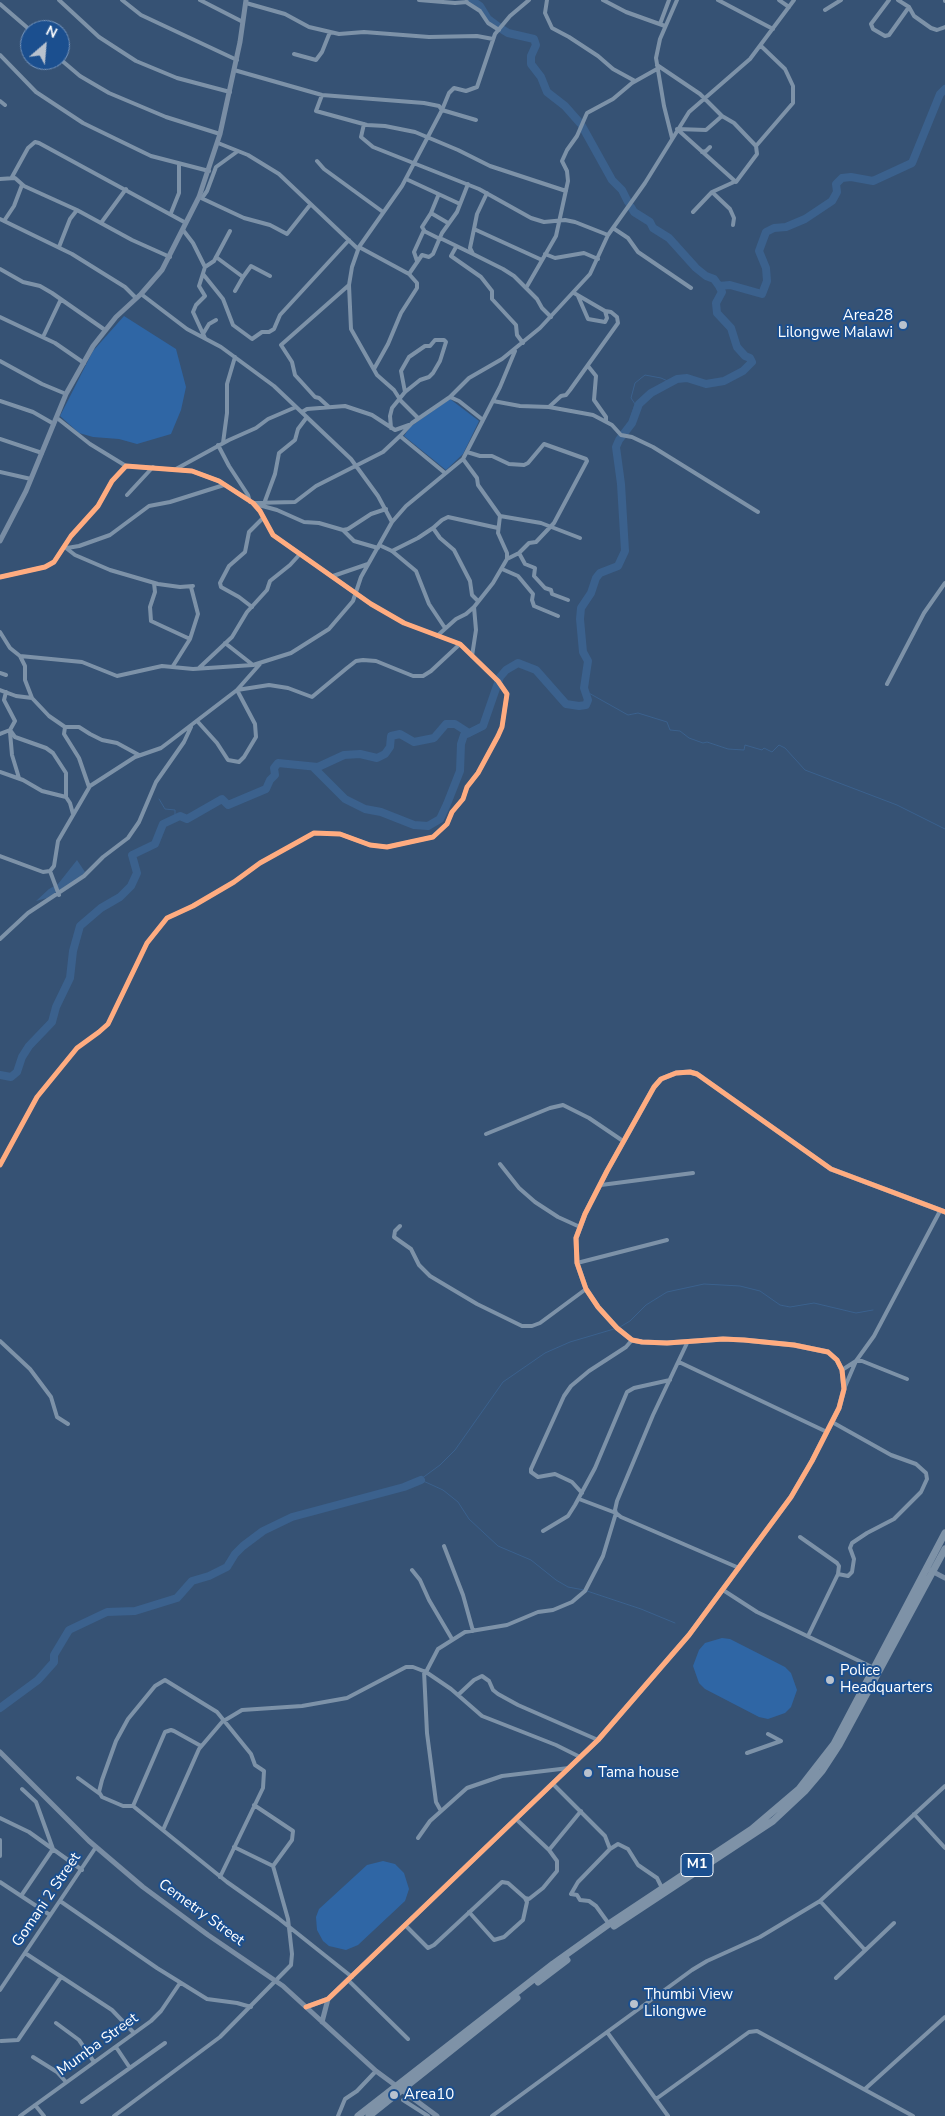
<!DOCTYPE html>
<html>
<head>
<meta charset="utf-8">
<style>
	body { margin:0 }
	#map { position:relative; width:945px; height:2116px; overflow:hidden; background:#365274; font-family:"Nunito Sans",sans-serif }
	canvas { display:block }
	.north { position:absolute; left:20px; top:20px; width:50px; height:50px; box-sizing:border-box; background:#1b4f8f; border:1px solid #7695bc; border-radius:50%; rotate:27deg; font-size:14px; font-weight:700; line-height:20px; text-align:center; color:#fff }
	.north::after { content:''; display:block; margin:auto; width:18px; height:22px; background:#b9c2ce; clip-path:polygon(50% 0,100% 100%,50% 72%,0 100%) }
</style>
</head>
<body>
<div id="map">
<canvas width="945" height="2116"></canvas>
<div class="north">N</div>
</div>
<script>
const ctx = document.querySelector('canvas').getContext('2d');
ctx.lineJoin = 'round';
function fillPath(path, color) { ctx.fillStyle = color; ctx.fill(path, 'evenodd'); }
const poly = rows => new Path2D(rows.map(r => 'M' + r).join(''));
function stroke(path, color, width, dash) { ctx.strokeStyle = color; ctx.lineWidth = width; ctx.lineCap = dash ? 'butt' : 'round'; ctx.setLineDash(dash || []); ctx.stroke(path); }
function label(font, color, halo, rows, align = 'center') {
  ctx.font = font + ' "Nunito Sans",sans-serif'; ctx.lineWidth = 4; ctx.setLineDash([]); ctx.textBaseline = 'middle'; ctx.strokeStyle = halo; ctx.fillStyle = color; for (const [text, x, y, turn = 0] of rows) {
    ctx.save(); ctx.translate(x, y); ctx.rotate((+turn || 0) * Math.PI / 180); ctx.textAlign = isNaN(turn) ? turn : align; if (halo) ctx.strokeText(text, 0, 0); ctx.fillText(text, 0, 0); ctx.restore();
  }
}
fillPath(poly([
	[124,316,176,349,186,387,181,410,171,434,137,444,119,439,93,437,79,433,60,416,93,351],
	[450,399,479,421,463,454,446,470,404,436,410,427],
	[722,1638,730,1639,785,1667,791,1673,797,1690,791,1707,785,1713,768,1719,759,1717,705,1689,699,1683,693,1666,699,1650,705,1643],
	[383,1861,395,1864,404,1873,409,1889,405,1901,358,1945,346,1950,329,1946,323,1941,317,1930,316,1917,319,1909,367,1865]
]), '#2f66a5');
fillPath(poly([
	[77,860,85,872,80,877,47,898,36,901,49,889,58,884]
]), '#3b618d');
stroke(poly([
	[627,429,635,404,631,398,635,383,645,375,661,378,670,382],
	[587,692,628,715,638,713,667,722,670,730,680,731,689,738,703,743,707,742,728,749,744,750,745,745,762,750,764,748,772,752,779,745,785,748,805,770,897,805,945,829],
	[159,799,165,809,175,810,175,817],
	[620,1327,630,1321,646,1305,667,1292,704,1284,740,1286,760,1291,780,1305,790,1307,814,1303,856,1313,873,1310],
	[421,1479,440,1465,455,1450,503,1382,545,1353,570,1342,614,1329],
	[421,1480,443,1490,458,1502,469,1519,498,1546,531,1560,556,1580,568,1587,584,1590],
	[587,1591,641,1609,675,1623]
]), '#3b618d', 1);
stroke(poly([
	[471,0,480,6,488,19,500,28,508,33,534,39,536,45,531,56,531,64,541,77,547,92,565,106,580,123],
	[582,126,612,180,622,190,628,202],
	[631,207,634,212,650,222,653,228,669,238,696,268,706,276,714,279,719,286],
	[313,767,345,799,365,809,381,812,414,825,428,826,440,819,447,804,460,771,461,744,464,735,469,733],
	[0,1075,11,1077,17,1072,22,1057,29,1046,52,1022,56,1007,70,978,73,951,80,926,101,908,120,897,131,886,137,873,132,855,155,844,163,824,180,816,187,819,222,799,228,805,266,789,270,780,275,775,274,768,278,763,318,767,344,755,360,754,377,758,385,754,390,747,391,736,400,734,414,742,434,738,446,724,455,724,469,733,483,726,500,677,506,670,518,663,536,670,566,704,579,706,586,705,588,700,584,688,588,661,583,652,580,619,581,608,591,593,596,578,600,573,618,566,625,551,621,484,616,447,619,440,632,423,639,404,651,393,677,379,687,378,706,384,724,381,743,371,752,362,750,358,745,356,737,347,731,328,717,313,716,303,722,292,719,286,730,285,762,294,767,281,766,268,759,251,766,232,774,228,786,227,805,219,832,201,837,192,836,184,842,178,851,177,873,181,912,163,940,94,945,89],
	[0,1708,38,1680,54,1662,54,1655,69,1630,107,1612,135,1611,177,1598,192,1581,209,1576,227,1567,235,1554,243,1546,263,1531,292,1517,404,1487,421,1480]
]), '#3b618d', 8);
stroke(poly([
	[59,0,99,37,136,61,177,78,230,92],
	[122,0,141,15,237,60],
	[200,0,243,22],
	[419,0,455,3,467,2],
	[547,0,545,13,552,28,569,37,598,56,613,69,635,81],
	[603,0,626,12,665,26],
	[718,0,773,29],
	[779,0,789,7],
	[889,0,871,24,873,29,885,36,889,35,909,7],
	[898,0,909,7,914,16,931,28,937,30,945,27],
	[945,0,945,1],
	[466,2,480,11,488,23,499,30],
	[246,3,285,14,309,27,339,34,364,32,429,37,477,36,493,39],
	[0,4,30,30],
	[825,10,841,0],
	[660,24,669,0],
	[294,54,316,60,322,52,330,32],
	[0,55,36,92,83,123,151,156,209,171],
	[60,59,80,76,109,93,166,117,220,134],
	[657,65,700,94,722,116,734,123,756,146],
	[234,70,322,95,424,103,439,106,442,110,402,186,359,247,352,267,349,285,351,329,377,375,394,390,401,401,418,418],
	[322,95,316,111,367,125,385,126,415,132,458,150,490,166,566,191],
	[0,101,5,105],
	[476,120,442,110,449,93,454,88,466,91,477,87,495,34,510,16,529,0],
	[364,124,361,137,373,147,479,189,531,218,544,222,565,220,575,222,608,235],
	[677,129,736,182,757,154,756,146,793,103,793,86,785,69,761,46],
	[677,129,706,130,722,116],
	[672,138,664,106,656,58,660,39,677,0],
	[218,143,248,155,279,174,358,249],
	[702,152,706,151,710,147],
	[317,161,324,169,383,212],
	[12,177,28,148,35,142,39,143,186,223],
	[0,179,15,178,24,186,77,210,132,240,170,257],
	[406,179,460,204],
	[712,192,730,209,734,218,733,225],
	[487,193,477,214,474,229,470,248,473,254,503,269,514,276,537,299,542,308,551,317],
	[199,197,244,218,270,225,287,234,310,205],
	[202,198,207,191,216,167,238,151],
	[693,212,712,192,734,182],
	[171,213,179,193,179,164],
	[431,213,448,223],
	[0,219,72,254,125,287,136,298],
	[4,221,14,206,22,185],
	[101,223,126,189],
	[613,228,628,238,638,252,691,288],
	[474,229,542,260],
	[183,230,193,243,205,267,199,286,205,296,196,305,193,312,205,338],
	[424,231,440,239],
	[440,238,473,254],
	[59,247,70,219,77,210],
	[359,247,409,274,417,283,417,288,401,313,388,344,374,369],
	[456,247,451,256,481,277,492,291,492,299,516,325,517,335,523,343],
	[545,254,555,258,584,253,598,259],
	[216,257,243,277,235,291],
	[417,261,414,252,424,230,422,227,431,213,438,196],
	[205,267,214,261,230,231],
	[0,269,23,282,40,286,52,293,105,330],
	[203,274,223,299,233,325,252,339,262,332,269,332,274,329,280,315,349,240],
	[409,274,422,255,429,257,433,254,442,233,457,212,468,184],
	[243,277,251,266,270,276],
	[526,288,556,236,568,181,567,171,562,161,567,150,577,136,587,113,613,99,632,83,657,69],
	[141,294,187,329,221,347,274,386,351,459,378,496,392,522],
	[578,296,588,319,605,322,607,318,605,311],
	[0,317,55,343,84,363],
	[203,334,209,324,216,320],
	[43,337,61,299],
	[0,361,42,384,66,394],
	[588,366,596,376,594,400,606,417,606,421],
	[450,397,459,401,483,420],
	[0,401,33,412,54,424],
	[493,401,520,406,549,407,593,415,612,425,621,435,632,437,653,447,758,512],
	[329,407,319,398,315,397,295,375,292,362,281,345,349,285],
	[549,407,561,396,566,395,570,390,618,323,617,317,611,312,605,311,574,293],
	[302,412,307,409,345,406,372,415,395,430,409,425],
	[57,418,90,444,126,466],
	[391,428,390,416,392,408,405,392,420,380,429,377,433,373,440,361,446,342,444,340,435,340,430,346,425,346,409,357,401,371,405,392],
	[400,436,445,473],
	[0,439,42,453],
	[223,443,227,413,227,384,235,357],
	[218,445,229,466,248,495,250,502],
	[463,459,477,478,478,485,500,516,498,533,507,553,507,559],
	[176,469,229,440,256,428,268,419,296,407],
	[0,472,31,479],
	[127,495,153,467],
	[265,501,275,474,279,453,295,440,298,429,307,417],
	[253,503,295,502,316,486,383,452,400,436,412,423,450,397,469,378,502,359,540,328,590,274,608,235,645,183,689,112,750,59,794,0],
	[255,504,277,510,304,522,319,523,343,530,348,529,371,514,386,509],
	[500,516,541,523,580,538],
	[433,528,440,538,454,550,470,581,472,595,478,601],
	[343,530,354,541,378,548],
	[379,545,392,551,416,571,429,604,445,628],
	[66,548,75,555,110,570,158,584,180,587,193,586],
	[67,548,79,546,110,535,149,506,170,502,224,485],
	[392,551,418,538,433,528,442,520,448,517,498,528],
	[519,553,525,564,535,568,534,576,545,588,551,590,552,594,568,600],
	[502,569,518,576,533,594,532,600,534,606,558,616],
	[333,576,368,564],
	[0,577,45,567,54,562,71,536,98,506,112,481,126,466,192,471,219,481,253,503,260,511,273,535,371,604,404,623,460,644,498,681,507,694,502,727,498,736,478,773,467,787,463,799,452,812,447,824,433,837,387,847,370,845,340,834,314,833,260,863,234,882,193,906,167,918,147,943,108,1024,99,1032,77,1048,37,1097,0,1165],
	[154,583,155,592,150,607,151,621,190,639],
	[252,607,239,597,221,587,220,583,229,566,245,552,249,532,263,518],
	[0,632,10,648,20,656,82,662,117,676,162,666,193,669,253,665,291,653,329,629,353,601,361,577,392,522,406,506,463,459,500,387,515,351],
	[437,636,456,619,466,614,474,607,493,583,507,559,519,553,529,543,536,542,554,523,587,461,586,459,544,444,528,463,524,465,509,464,492,456,480,456,467,452],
	[225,643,253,665],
	[20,656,25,666,25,680,32,698,49,716,65,727,79,727,90,734,102,740,117,743,139,755],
	[472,656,476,630,474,607],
	[173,666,190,639,198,614,191,587],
	[199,668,232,637,247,612,267,590,270,581,290,565,300,554],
	[0,673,6,675],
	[887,684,924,613,945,583],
	[0,690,16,696,32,698],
	[198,722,217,743,228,760,239,762,244,757,256,737,255,724,237,690,269,685,288,688,312,697,347,668,356,661,363,660,376,661,413,676,423,676,431,671,460,644],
	[65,727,64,734,79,758,89,787],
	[10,730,15,737,46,748,53,753,66,773,66,797],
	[10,732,12,755,19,778],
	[0,734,10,730,15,721,4,700,6,692],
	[0,772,23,780,42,791,66,797,70,803,73,814],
	[0,856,43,872,50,871,54,866,58,841,90,786,135,757,161,748,169,742,237,690,260,664],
	[50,871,59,895],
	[0,939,28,913,84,876,103,857,128,838,139,822,156,782,184,742,191,727],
	[486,1134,550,1108,563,1105,589,1118,623,1141],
	[500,1164,519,1188,535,1202,558,1217,580,1227],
	[601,1185,693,1173],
	[400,1226,395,1231,394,1237,411,1249,419,1265,430,1276,477,1304,522,1326,532,1326,540,1323,586,1289],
	[577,1263,667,1240],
	[0,1341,30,1369,51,1397,57,1417,68,1424],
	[688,1341,653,1415,617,1501,615,1510,616,1513,621,1517,739,1568],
	[679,1362,827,1432],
	[842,1370,856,1361,862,1361,907,1379],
	[844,1389,856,1361,874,1336,940,1211],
	[832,1422,891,1455,916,1464,926,1473,927,1479,921,1492,894,1519,867,1533,852,1543,850,1548,854,1559,852,1572,848,1576,838,1574],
	[582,1493,572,1482,555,1474,538,1477,531,1472,531,1469,564,1396,571,1386,589,1371,626,1347,632,1340],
	[543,1531,568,1516,575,1505,595,1468,627,1392,634,1388,670,1380],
	[800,1537,837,1563,839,1566,838,1574,808,1636],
	[444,1546,463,1595,473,1631],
	[412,1570,420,1580,429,1600,452,1639],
	[723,1590,757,1612,874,1668],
	[424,1671,427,1733,436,1802,441,1811],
	[426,1672,438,1649,465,1632,507,1625,538,1612,553,1610,572,1602,585,1591,603,1556,616,1513,579,1499],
	[458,1695,474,1680,482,1676,489,1681,493,1690,498,1694,518,1705,598,1740],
	[201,1746,174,1731,171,1730,165,1732,133,1806,227,1882,278,1918,352,1977],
	[747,1753,781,1741,768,1734],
	[78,1778,100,1794],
	[553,1784,605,1836,610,1849,578,1882,571,1894,577,1895,580,1900,589,1901,596,1906,609,1924],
	[254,1805,293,1831,292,1840,273,1866],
	[133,1806,123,1806,102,1797,99,1792,102,1780,116,1741,128,1719,155,1686,165,1680,217,1712,251,1754,255,1765,264,1771,263,1788,220,1877],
	[914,1814,945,1848],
	[0,1818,29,1832,82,1870],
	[163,1830,199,1749,222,1722,242,1710,302,1706,347,1698,406,1667,413,1667,426,1672,451,1689,482,1716,556,1745,580,1757],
	[418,1838,430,1821,467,1788,502,1776,569,1768],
	[0,1840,0,1856],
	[610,1849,618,1844,628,1849,638,1865,657,1878,662,1888],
	[549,1850,581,1811],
	[0,1882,50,1915],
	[21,1896,53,1849,36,1802,22,1789],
	[60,1901,157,1968,207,1999,237,2003,251,2007],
	[820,1901,865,1950],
	[469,1912,494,1940,504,1937,523,1920,527,1902,525,1898],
	[405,1925,428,1948,434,1945,502,1882,508,1883,525,1898,529,1899,543,1888,557,1871,557,1861,549,1850,516,1819],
	[25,1953,112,2010,134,2033],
	[836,1978,894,1923],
	[348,1980,408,2039],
	[0,1990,96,1847],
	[56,2023,79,2040,94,2062],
	[607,2032,668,2116],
	[1,2041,18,2040,61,1977],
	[116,2047,130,2068],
	[33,2057,57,2072,66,2082],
	[865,2089,945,2017],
	[656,2099,749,2032,757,2031,913,2116],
	[403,2100,428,2116],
	[82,2102,165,2043],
	[35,2105,44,2116],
	[20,2116,151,2021,161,2011,180,1983],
	[114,2116,220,2037,291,1965,292,1954,288,1919,273,1866,234,1847],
	[338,2116,345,2099,357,2091,376,2071],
	[492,2116,692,1970,707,1961,760,1937,820,1901,945,1786]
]), '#7d92a8', 4);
stroke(poly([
	[0,541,26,491,66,394,93,346,116,317,141,294,162,270,199,197,220,134,240,42,246,0],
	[926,1568,945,1578],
	[0,1752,89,1841,143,1887,208,1935,283,1986,376,2071,437,2116],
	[306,2007,328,1999,598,1740,689,1635,791,1497,812,1461,839,1408,844,1389,842,1370,837,1360,828,1352,794,1345,744,1340,723,1339,667,1343,642,1342,632,1340,617,1328,598,1307,586,1289,577,1263,576,1238,585,1214,607,1171,654,1087,661,1079,676,1073,690,1072,697,1074,831,1169,945,1212],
	[322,2022,328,1999]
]), '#798da4', 5);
stroke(poly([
	[614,1926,773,1821,805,1791,822,1771,839,1745,945,1549],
	[538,1982,567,1960],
	[358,2116,553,1964,609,1924,752,1829,799,1789,834,1744,945,1533],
	[369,2116,517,1998]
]), '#7e92a7', 7);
stroke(poly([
	[0,577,45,567,54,562,71,536,98,506,112,481,126,466,192,471,219,481,253,503,260,511,273,535,371,604,404,623,460,644,498,681,507,694,502,727,498,736,478,773,467,787,463,799,452,812,447,824,433,837,387,847,370,845,340,834,314,833,260,863,234,882,193,906,167,918,147,943,108,1024,99,1032,77,1048,37,1097,0,1165],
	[306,2007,328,1999,598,1740,689,1635,791,1497,812,1461,839,1408,844,1389,842,1370,837,1360,828,1352,794,1345,744,1340,723,1339,667,1343,642,1342,632,1340,617,1328,598,1307,586,1289,577,1263,576,1238,585,1214,607,1171,654,1087,661,1079,676,1073,690,1072,697,1074,831,1169,945,1212]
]), '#ffac80', 5);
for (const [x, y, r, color] of [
	[903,325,5,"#b9c2ce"],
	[830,1680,5,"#b9c2ce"],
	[588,1773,5,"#b9c2ce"],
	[634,2004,5,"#b9c2ce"],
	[394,2095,5,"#b9c2ce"]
]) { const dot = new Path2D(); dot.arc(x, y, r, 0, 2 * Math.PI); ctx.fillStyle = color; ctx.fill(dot); stroke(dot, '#1b4f8f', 2); }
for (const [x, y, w] of [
	[697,1865,32]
]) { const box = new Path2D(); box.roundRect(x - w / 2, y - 11.5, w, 23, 4); ctx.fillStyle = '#1b4f8f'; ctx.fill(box); stroke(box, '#fff', 1); }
label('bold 14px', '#fff', null, [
	["M1",697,1865]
]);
label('15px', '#fff', '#1b4f8f', [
	["Area28",893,316,"right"],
	["Lilongwe Malawi",893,333,"right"],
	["Police",840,1671],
	["Headquarters",840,1688],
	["Tama house",598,1773],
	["Thumbi View",644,1995],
	["Lilongwe",644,2012],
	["Area10",404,2095]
], 'left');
label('15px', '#fff', '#1b4f8f', [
	["Gomani 2 Street",47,1900,-56],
	["Cemetry Street",201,1913,36],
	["Mumba Street",98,2045,-36]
]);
</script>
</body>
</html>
